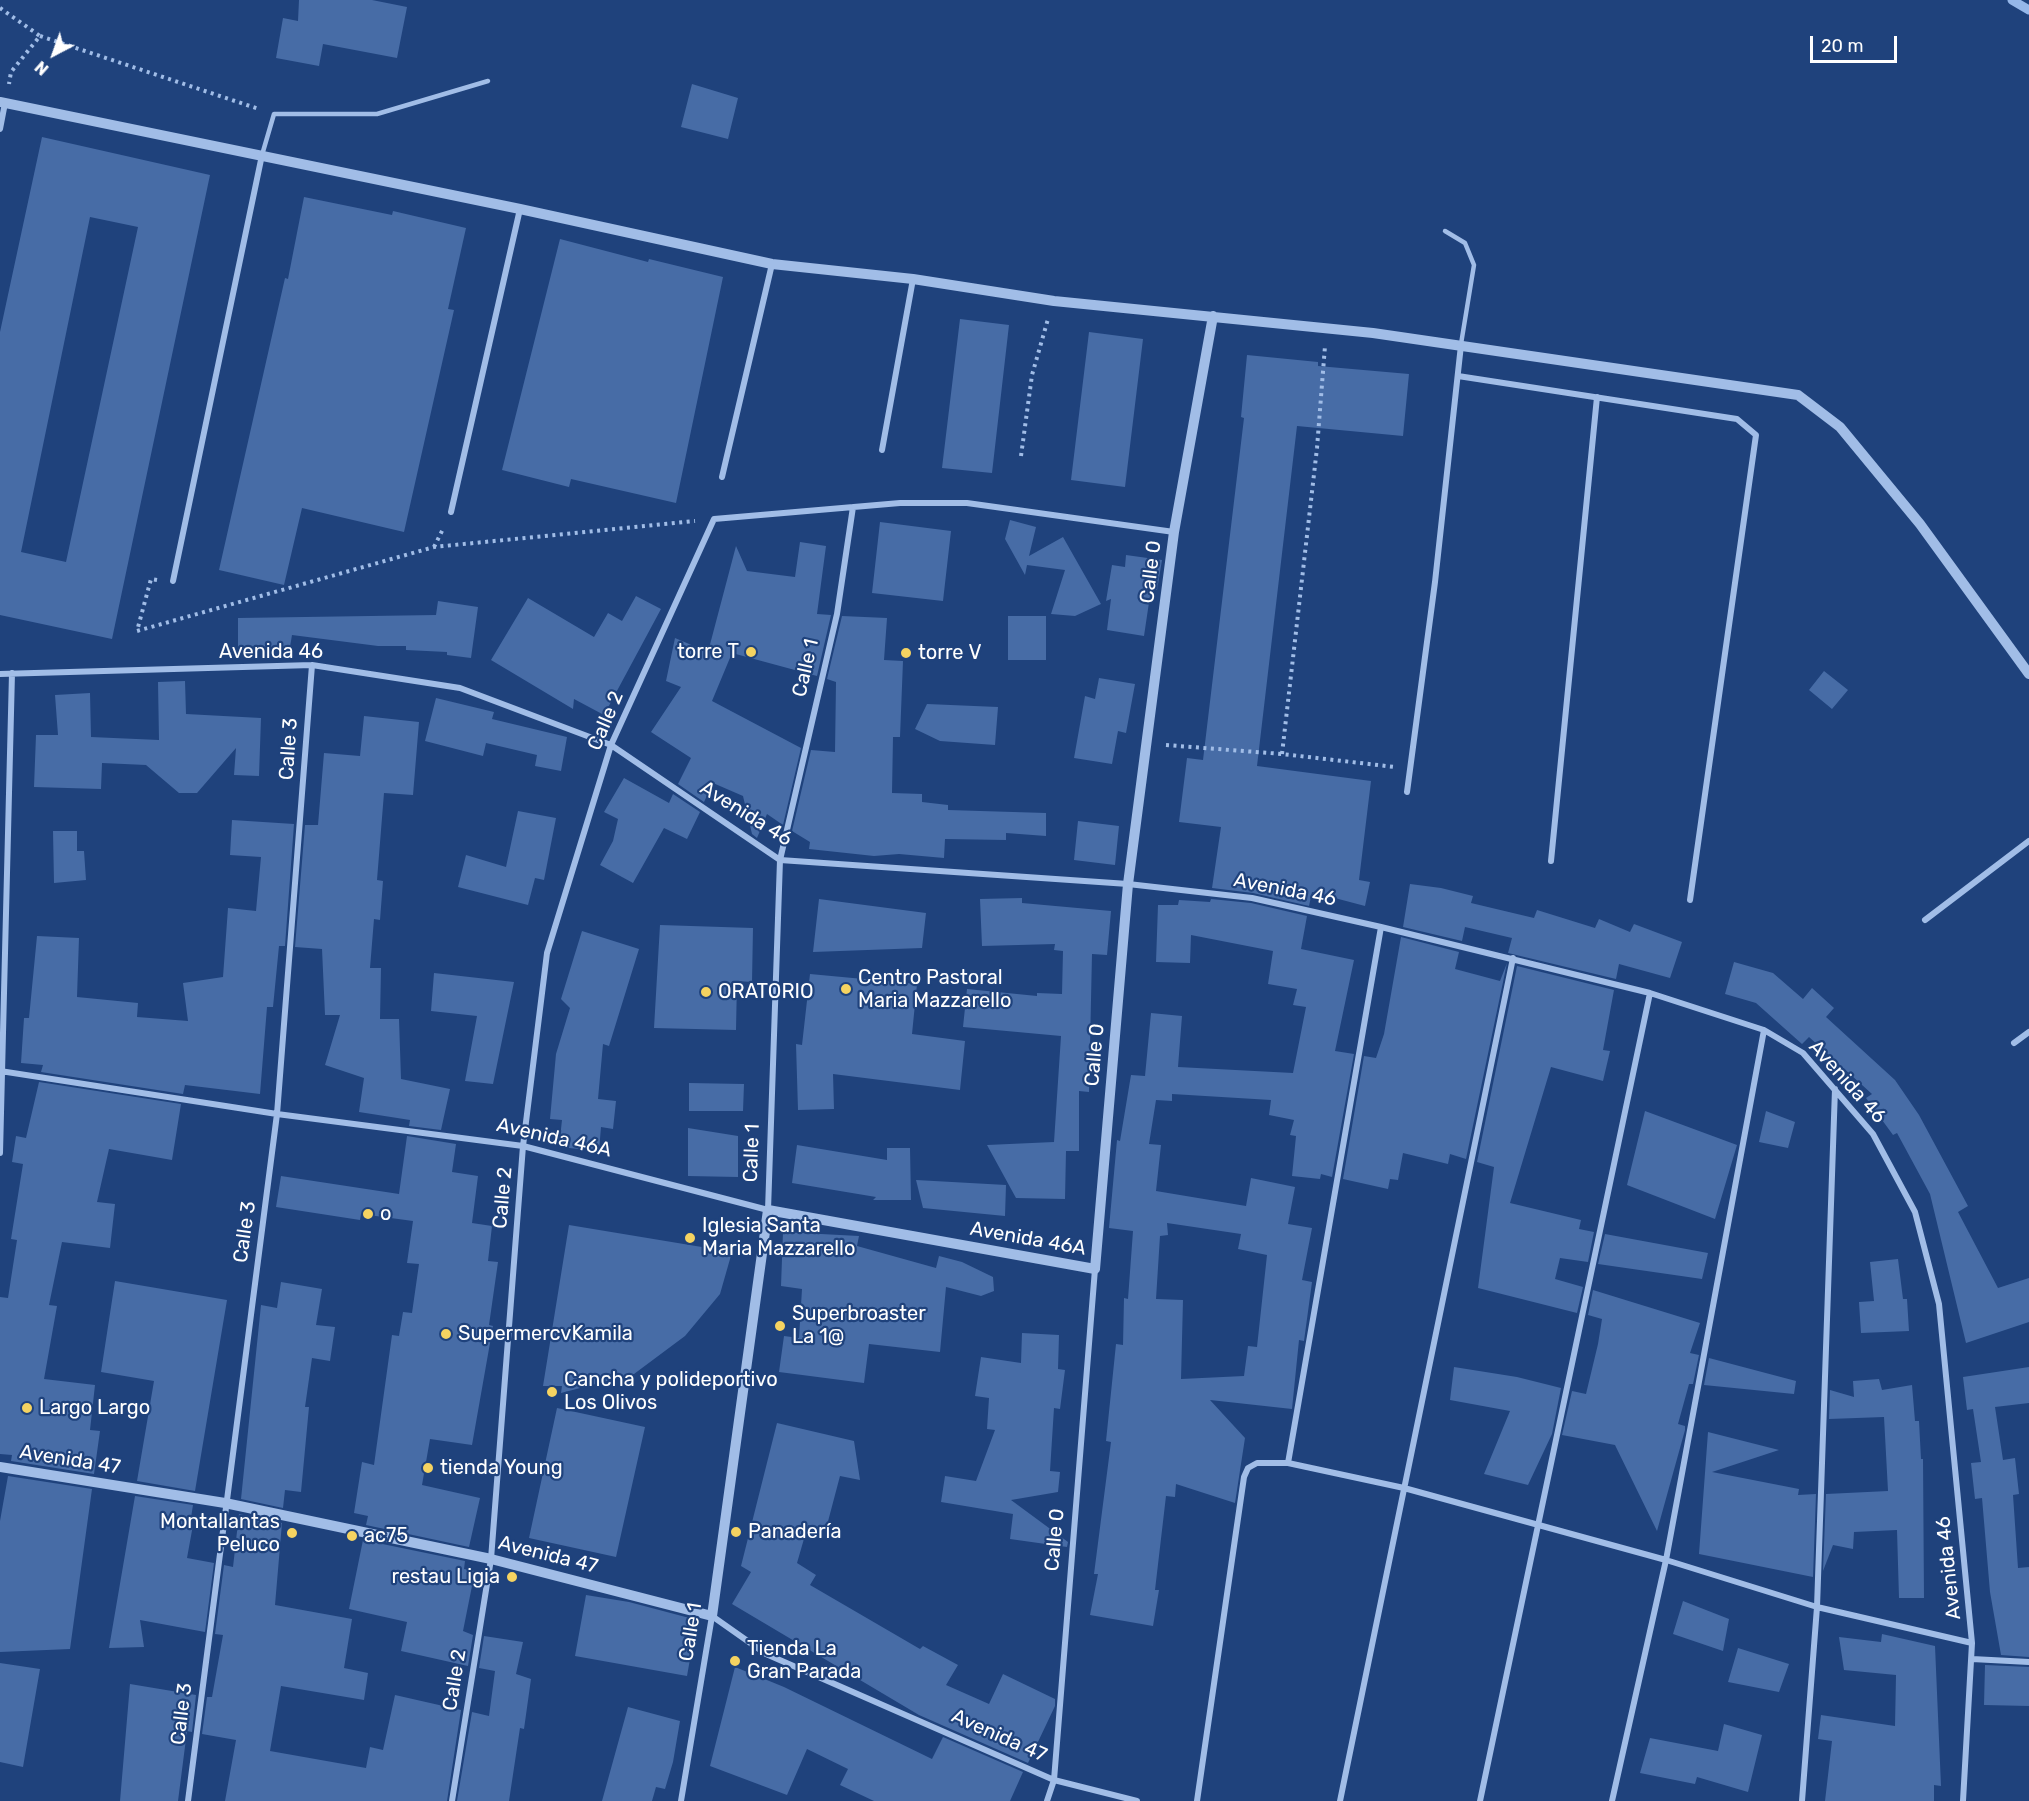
<!DOCTYPE html>
<html>
<head>
<meta charset="utf-8">
<style>
	body { margin:0 }
	#map { position:relative; width:2029px; height:1801px; overflow:hidden; background:#1f427c; font-family:Rubik,sans-serif }
	canvas { display:block }
	.north { position:absolute; left:24px; top:24px; width:60px; height:60px; -webkit-text-stroke:4px #1f427c; paint-order:stroke; rotate:221deg; font-size:16px; font-weight:700; line-height:24px; text-align:center; color:#fff }
	.north::after { content:''; display:block; margin:auto; width:21px; height:27px; background:#fff; clip-path:polygon(50% 0,100% 100%,50% 72%,0 100%) }
	.scale { position:absolute; left:1810px; top:36px; width:87px; height:27px; box-sizing:border-box; border:3px solid #fff; border-top:0; padding-left:8px; font-size:18px; line-height:21px; white-space:nowrap; color:#fff; -webkit-text-stroke:4px #1f427c; paint-order:stroke }
</style>
</head>
<body>
<div id="map">
<canvas width="2029" height="1801"></canvas>
<div class="north">N</div>
<div class="scale">20 m</div>
</div>
<script>
const ctx = document.querySelector('canvas').getContext('2d');
ctx.lineJoin = 'round';
const poly = rows => new Path2D(rows.map(r => 'M' + r).join(''));
function stroke(path, color, width, dash) { ctx.strokeStyle = color; ctx.lineWidth = width; ctx.lineCap = dash ? 'butt' : 'round'; ctx.setLineDash(dash || []); ctx.stroke(path); }
function fillPath(path, color) { ctx.fillStyle = color; ctx.fill(path, 'evenodd'); }
function label(font, color, halo, rows, align = 'center') {
  ctx.font = font + ' Rubik,sans-serif'; ctx.lineWidth = 4.5; ctx.setLineDash([]); ctx.textBaseline = 'middle'; ctx.strokeStyle = halo; ctx.fillStyle = color; for (const [text, x, y, turn = 0] of rows) {
    ctx.save(); ctx.translate(x, y); ctx.rotate((+turn || 0) * Math.PI / 180); ctx.textAlign = isNaN(turn) ? turn : align; if (halo) ctx.strokeText(text, 0, 0); ctx.fillText(text, 0, 0); ctx.restore();
  }
}
stroke(poly([
	[2012,0,2029,10]
]), '#95b7e9', 9);
fillPath(poly([
	[299,0,372,0,407,7,397,58,323,44,319,66,276,58,283,18,298,21],
	[692,84,738,98,728,139,681,127],
	[42,137,210,175,112,639,0,615,0,332],
	[90,217,138,227,66,562,21,552],
	[304,197,392,215,393,211,466,228,448,309,454,310,404,532,302,508,284,585,219,570,285,278,288,279],
	[560,239,648,262,649,259,723,277,676,503,571,479,569,487,502,470],
	[960,319,1009,325,992,473,942,468],
	[1089,332,1143,339,1125,487,1071,480],
	[1247,355,1318,362,1318,366,1409,374,1403,436,1297,426,1257,766,1371,781,1359,880,1370,882,1365,906,1312,892,1309,906,1253,893,1212,888,1221,827,1179,822,1187,758,1203,760,1244,418,1241,417],
	[1010,520,1036,527,1029,556,1063,537,1101,604,1075,616,1051,614,1065,570,1027,565,1025,575,1005,539],
	[880,522,951,531,943,601,872,593],
	[800,542,826,546,817,614,831,615,817,676,732,653,712,701,801,748,783,825,767,814,757,838,752,834,743,796,713,783,704,802,678,784,691,758,651,732,681,687,666,681,675,638,708,652,736,546,747,571,795,577],
	[1126,555,1162,560,1157,590,1151,589,1144,636,1107,630,1111,599,1106,601,1112,565,1125,567],
	[636,596,661,609,604,715,574,699,573,709,491,660,528,598,594,637,608,613,622,621],
	[438,601,478,607,471,658,447,655,447,652,406,650,406,646,378,646,292,635,290,647,238,648,238,618,436,615],
	[842,616,887,618,884,660,903,661,900,737,893,737,892,793,922,794,922,802,948,805,948,810,1046,813,1046,836,1006,833,1006,840,945,839,944,858,899,854,874,856,809,849,810,842,792,831,811,750,835,752,836,682,827,679],
	[1008,616,1046,616,1046,660,1008,660],
	[1824,671,1848,690,1832,709,1809,690],
	[1099,678,1135,684,1126,733,1118,731,1112,764,1074,758,1085,696,1095,699],
	[185,681,186,714,261,718,259,776,234,775,236,748,197,793,179,793,146,765,102,763,101,789,34,787,36,735,58,735,55,695,90,693,91,737,159,740,158,682],
	[436,698,494,712,492,719,567,737,561,771,535,766,537,755,486,743,483,756,425,741],
	[927,704,998,707,995,745,940,741,915,729],
	[364,716,419,722,413,795,384,793,377,880,383,881,380,920,374,919,370,968,381,968,380,1019,399,1019,401,1079,450,1089,441,1130,409,1126,410,1120,359,1112,364,1078,325,1065,340,1015,325,1015,322,949,295,947,305,825,318,825,324,753,360,756],
	[624,778,669,803,673,794,700,812,687,839,664,828,633,883,600,865,613,841,618,819,604,812],
	[518,811,556,818,544,880,535,878,528,905,458,887,466,855,506,867],
	[232,820,294,824,285,946,279,946,273,1007,267,1007,260,1094,185,1085,183,1094,41,1072,43,1065,21,1063,24,1018,29,1018,37,936,79,938,77,997,138,1003,137,1017,188,1021,183,983,223,977,228,908,256,911,261,857,230,855],
	[1078,821,1119,826,1115,865,1074,860],
	[53,831,77,831,77,851,84,851,86,880,54,883],
	[1410,884,1441,888,1473,896,1471,903,1534,918,1537,910,1595,928,1599,919,1630,932,1634,924,1682,942,1670,978,1619,964,1616,979,1508,953,1512,938,1465,927,1462,941,1403,927],
	[1022,898,1022,903,1111,911,1107,955,1092,954,1089,1092,1079,1091,1079,1151,1066,1151,1065,1199,1016,1198,987,1145,1054,1142,1061,1036,963,1027,967,989,1037,996,1037,993,1062,994,1063,951,1054,950,1055,944,982,946,980,899],
	[819,899,926,913,922,948,813,952],
	[1211,899,1251,903,1307,916,1301,949,1354,960,1335,1051,1354,1054,1332,1177,1321,1174,1320,1179,1292,1176,1296,1136,1290,1135,1294,1120,1269,1115,1271,1100,1172,1094,1172,1101,1156,1100,1149,1144,1161,1145,1156,1191,1246,1206,1251,1178,1295,1187,1288,1224,1312,1228,1302,1280,1312,1282,1304,1341,1299,1340,1292,1409,1210,1400,1245,1438,1235,1503,1176,1484,1175,1497,1166,1496,1155,1590,1159,1590,1153,1626,1090,1615,1098,1574,1094,1574,1111,1442,1106,1441,1116,1344,1123,1345,1124,1298,1128,1299,1133,1231,1109,1228,1117,1140,1120,1141,1131,1075,1145,1076,1151,1013,1182,1016,1178,1067,1293,1073,1306,1007,1293,1005,1297,989,1268,984,1273,951,1191,935,1190,963,1156,962,1158,905,1178,905,1179,900,1210,902],
	[1167,1223,1241,1234,1238,1249,1267,1255,1257,1347,1248,1346,1244,1376,1181,1379,1183,1300,1156,1299,1160,1236,1168,1235],
	[660,925,753,928,752,982,737,981,736,1030,654,1028],
	[582,931,639,949,609,1046,603,1044,598,1099,616,1101,613,1129,601,1127,599,1151,559,1147,562,1120,550,1119,556,1054,570,1008,561,999],
	[1401,937,1459,952,1455,969,1500,981,1507,963,1466,1159,1450,1154,1448,1164,1403,1153,1398,1180,1390,1179,1388,1189,1343,1179,1364,1056,1376,1058,1384,1034],
	[1734,962,1773,973,1803,999,1812,988,1834,1008,1826,1017,1895,1080,1919,1115,1968,1206,1958,1212,1998,1288,2029,1278,2029,1322,1966,1343,1930,1194,1897,1133,1893,1135,1866,1098,1872,1094,1809,1037,1802,1044,1756,1003,1725,994],
	[1517,966,1614,990,1603,1050,1610,1051,1603,1081,1551,1067,1510,1203,1581,1220,1579,1229,1594,1232,1588,1262,1560,1258,1555,1279,1583,1287,1577,1313,1478,1288,1494,1167,1477,1162],
	[434,973,514,982,493,1084,465,1081,477,1016,431,1011],
	[810,974,917,984,912,1034,965,1041,960,1090,833,1074,834,1109,798,1110,796,1044,802,1045],
	[39,1082,181,1104,172,1160,109,1149,97,1202,115,1204,110,1248,62,1242,49,1305,57,1306,44,1379,95,1385,90,1430,100,1431,94,1474,11,1461,12,1455,0,1454,0,1297,8,1298,17,1240,11,1239,23,1164,12,1162,16,1136,26,1138],
	[689,1083,744,1084,743,1111,689,1111],
	[1645,1111,1737,1145,1715,1219,1627,1185],
	[1766,1111,1795,1122,1788,1148,1759,1142],
	[688,1128,738,1136,738,1177,688,1176],
	[407,1136,456,1144,452,1172,478,1176,472,1223,492,1226,488,1261,498,1262,489,1325,493,1326,472,1445,430,1439,422,1485,480,1498,469,1547,366,1525,368,1516,354,1513,362,1462,374,1465,392,1335,399,1336,403,1312,412,1313,419,1264,407,1263,413,1221,361,1214,360,1220,276,1207,281,1176,399,1194],
	[797,1145,887,1160,887,1148,910,1148,911,1200,873,1200,876,1197,792,1183],
	[916,1180,1006,1185,1005,1216,923,1208],
	[569,1225,732,1252,720,1294,685,1336,634,1374,561,1393,562,1386,543,1386],
	[783,1232,859,1236,857,1246,936,1268,939,1256,962,1262,993,1277,994,1291,981,1296,946,1287,940,1352,869,1344,864,1383,779,1372,784,1336,799,1338,802,1289,781,1286],
	[1605,1234,1708,1253,1702,1279,1598,1264],
	[1898,1259,1903,1299,1907,1299,1909,1331,1861,1333,1859,1302,1874,1301,1870,1262],
	[115,1281,227,1300,195,1491,137,1481,154,1381,101,1372],
	[281,1282,322,1289,316,1325,335,1327,330,1361,312,1358,305,1407,309,1407,301,1492,285,1490,283,1508,241,1499,261,1305,277,1308],
	[1593,1290,1700,1323,1690,1353,1699,1355,1693,1384,1689,1384,1678,1424,1685,1426,1685,1430,1657,1531,1615,1445,1562,1435,1572,1391,1586,1394,1598,1344,1602,1319,1588,1315],
	[1022,1333,1059,1335,1058,1369,1065,1370,1060,1409,1054,1408,1050,1471,1060,1472,1058,1492,1011,1500,1068,1542,1067,1547,1010,1539,1013,1514,941,1502,945,1476,976,1481,995,1430,987,1429,989,1398,975,1396,981,1357,1021,1363],
	[1709,1358,1796,1381,1794,1394,1704,1385],
	[1454,1367,1517,1377,1561,1388,1552,1434,1528,1485,1484,1474,1510,1411,1450,1400],
	[2029,1367,2029,1403,1995,1407,2003,1460,2015,1458,2019,1494,2013,1495,2018,1568,2029,1567,2029,1657,2001,1655,1990,1592,1982,1498,1975,1499,1971,1463,1981,1462,1973,1409,1967,1410,1963,1377],
	[1879,1379,1882,1390,1912,1385,1915,1421,1919,1421,1921,1459,1923,1459,1924,1598,1899,1598,1897,1530,1854,1532,1853,1549,1833,1545,1823,1571,1826,1494,1888,1491,1884,1417,1829,1419,1830,1390,1854,1397,1853,1381],
	[557,1408,645,1427,616,1557,529,1538],
	[777,1423,854,1441,860,1480,840,1476,826,1529,808,1525,797,1563,816,1575,810,1585,920,1649,923,1646,958,1665,946,1685,989,1704,1003,1674,1055,1699,1055,1706,1028,1763,919,1715,732,1604,751,1572,741,1566],
	[1708,1432,1779,1450,1712,1472,1799,1489,1798,1495,1816,1494,1813,1577,1699,1554],
	[8,1476,92,1489,70,1649,0,1652,0,1521],
	[135,1496,193,1505,190,1524,193,1525,187,1558,214,1563,205,1632,140,1620,144,1647,109,1648],
	[239,1514,282,1523,275,1605,352,1619,344,1668,368,1673,364,1700,281,1686,270,1751,366,1768,370,1747,383,1750,395,1695,461,1710,447,1801,225,1801,236,1740,202,1734,207,1697,212,1697,223,1635,215,1634,224,1565,233,1567],
	[363,1540,465,1561,464,1569,475,1571,463,1631,473,1635,468,1666,401,1651,407,1622,349,1609],
	[586,1595,629,1602,697,1620,687,1676,575,1656],
	[1683,1601,1729,1619,1723,1651,1673,1634],
	[1882,1634,1935,1646,1941,1786,1934,1785,1934,1801,1825,1801,1832,1741,1818,1739,1821,1715,1895,1726,1896,1675,1844,1670,1839,1637,1881,1642],
	[484,1636,523,1642,516,1674,531,1679,524,1729,520,1728,509,1801,457,1801,472,1712,489,1716,495,1671,479,1668],
	[1738,1648,1789,1664,1779,1692,1728,1682],
	[0,1663,40,1669,23,1767,0,1762],
	[1985,1665,2029,1667,2029,1706,1984,1705],
	[735,1667,784,1687,932,1759,943,1737,1023,1772,1010,1801,874,1801,840,1785,848,1769,807,1749,787,1795,710,1766],
	[130,1684,196,1695,192,1732,187,1731,178,1801,120,1801],
	[628,1707,680,1721,673,1762,665,1789,656,1787,652,1801,602,1801],
	[1724,1724,1762,1735,1748,1792,1697,1777,1695,1784,1640,1773,1650,1738,1718,1751]
]), '#476ca6');
stroke(poly([
	[0,8,40,36,11,72,9,84],
	[40,36,259,109],
	[1021,456,1032,375,1048,319],
	[434,547,444,527],
	[157,580,151,579,137,631,434,547,695,521],
	[1166,745,1282,754,1395,767],
	[1282,754,1317,448,1325,346]
]), '#a1bde7', 4, [3, 4.5]);
stroke(poly([
	[262,155,274,114,377,114,488,81],
	[1445,231,1465,243,1474,265,1461,344]
]), '#a1bde7', 4.5);
stroke(poly([
	[0,129,5,103],
	[1458,376,1737,419,1756,435,1690,900],
	[882,450,913,279],
	[722,477,772,264],
	[451,512,520,209],
	[173,581,262,155],
	[0,674,312,665,460,688,611,745,780,860,1128,884,1252,898,1381,927,1650,993,1764,1030,1803,1053,1873,1134,1915,1212,1939,1304,1972,1643,1963,1801],
	[1407,792,1435,582,1461,345],
	[1551,861,1597,397],
	[1925,920,2029,841],
	[2014,1043,2029,1032],
	[0,1071,277,1114,523,1146,768,1210,780,860,837,614,853,507],
	[0,1153,12,673],
	[1288,1463,1381,927],
	[1972,1659,2029,1662],
	[188,1801,277,1114,312,665],
	[452,1801,491,1559,523,1146,547,953,611,745,714,519,900,503,967,503,1174,532],
	[681,1801,712,1616,766,1654,1054,1780,1137,1801],
	[1047,1801,1054,1780,1095,1269],
	[1197,1801,1244,1477,1248,1468,1257,1463,1288,1463,1404,1488,1666,1560,1817,1607,1972,1643],
	[1340,1801,1513,958],
	[1480,1801,1650,993],
	[1612,1801,1666,1560,1764,1030],
	[1802,1801,1817,1607,1835,1089]
]), '#a1bde7', 6);
stroke(poly([
	[0,102,520,209,772,264,913,279,1054,301,1373,333,1798,395,1840,427,1920,524,2029,674],
	[0,1467,225,1503,491,1559,712,1616,768,1210,1095,1269,1128,884,1174,532,1213,316]
]), '#a1bde7', 10);
for (const [x, y, r, color] of [
	[751,652,6,"#f5d361"],
	[906,653,6,"#f5d361"],
	[846,989,6,"#f5d361"],
	[706,992,6,"#f5d361"],
	[368,1214,6,"#f5d361"],
	[690,1238,6,"#f5d361"],
	[780,1326,6,"#f5d361"],
	[446,1334,6,"#f5d361"],
	[552,1392,6,"#f5d361"],
	[27,1408,6,"#f5d361"],
	[428,1468,6,"#f5d361"],
	[736,1532,6,"#f5d361"],
	[292,1533,6,"#f5d361"],
	[352,1536,6,"#f5d361"],
	[512,1577,6,"#f5d361"],
	[735,1661,6,"#f5d361"]
]) { const dot = new Path2D(); dot.arc(x, y, r, 0, 2 * Math.PI); ctx.fillStyle = color; ctx.fill(dot); stroke(dot, '#1f427c', 2); }
label('20px', '#fff', '#1f427c', [
	["Calle 0",1151,572,-83],
	["Avenida 46",271,652],
	["Calle 1",806,668,-77],
	["Calle 2",606,721,-67],
	["Calle 3",289,749,-86],
	["Avenida 46",746,814,32],
	["Avenida 46",1285,890,11],
	["Calle 0",1095,1055,-85],
	["Avenida 46",1847,1082,48],
	["Avenida 46A",554,1138,13],
	["Calle 1",752,1153,-88],
	["Calle 2",503,1198,-85],
	["Calle 3",245,1232,-82],
	["Avenida 46A",1028,1239,10],
	["Avenida 47",70,1460,9],
	["Calle 0",1055,1540,-85],
	["Avenida 47",548,1555,14],
	["Avenida 46",1949,1568,-96],
	["Calle 1",691,1632,-81],
	["Calle 2",455,1680,-81],
	["Calle 3",182,1714,-83],
	["Avenida 47",999,1736,24]
]);
label('20px', '#fff', '#1f427c', [
	["torre T",739,652,"right"],
	["torre V",918,653],
	["Centro Pastoral",858,978],
	["Maria Mazzarello",858,1001],
	["ORATORIO",718,992],
	["o",380,1214],
	["Iglesia Santa",702,1226],
	["Maria Mazzarello",702,1249],
	["Superbroaster",792,1314],
	["La 1@",792,1337],
	["SupermercvKamila",458,1334],
	["Cancha y polideportivo",564,1380],
	["Los Olivos",564,1403],
	["Largo Largo",39,1408],
	["tienda Young",440,1468],
	["Montallantas",280,1522,"right"],
	["Peluco",280,1545,"right"],
	["Panadería",748,1532],
	["ac75",364,1536],
	["restau Ligia",500,1577,"right"],
	["Tienda La",747,1649],
	["Gran Parada",747,1672]
], 'left');
</script>
</body>
</html>
